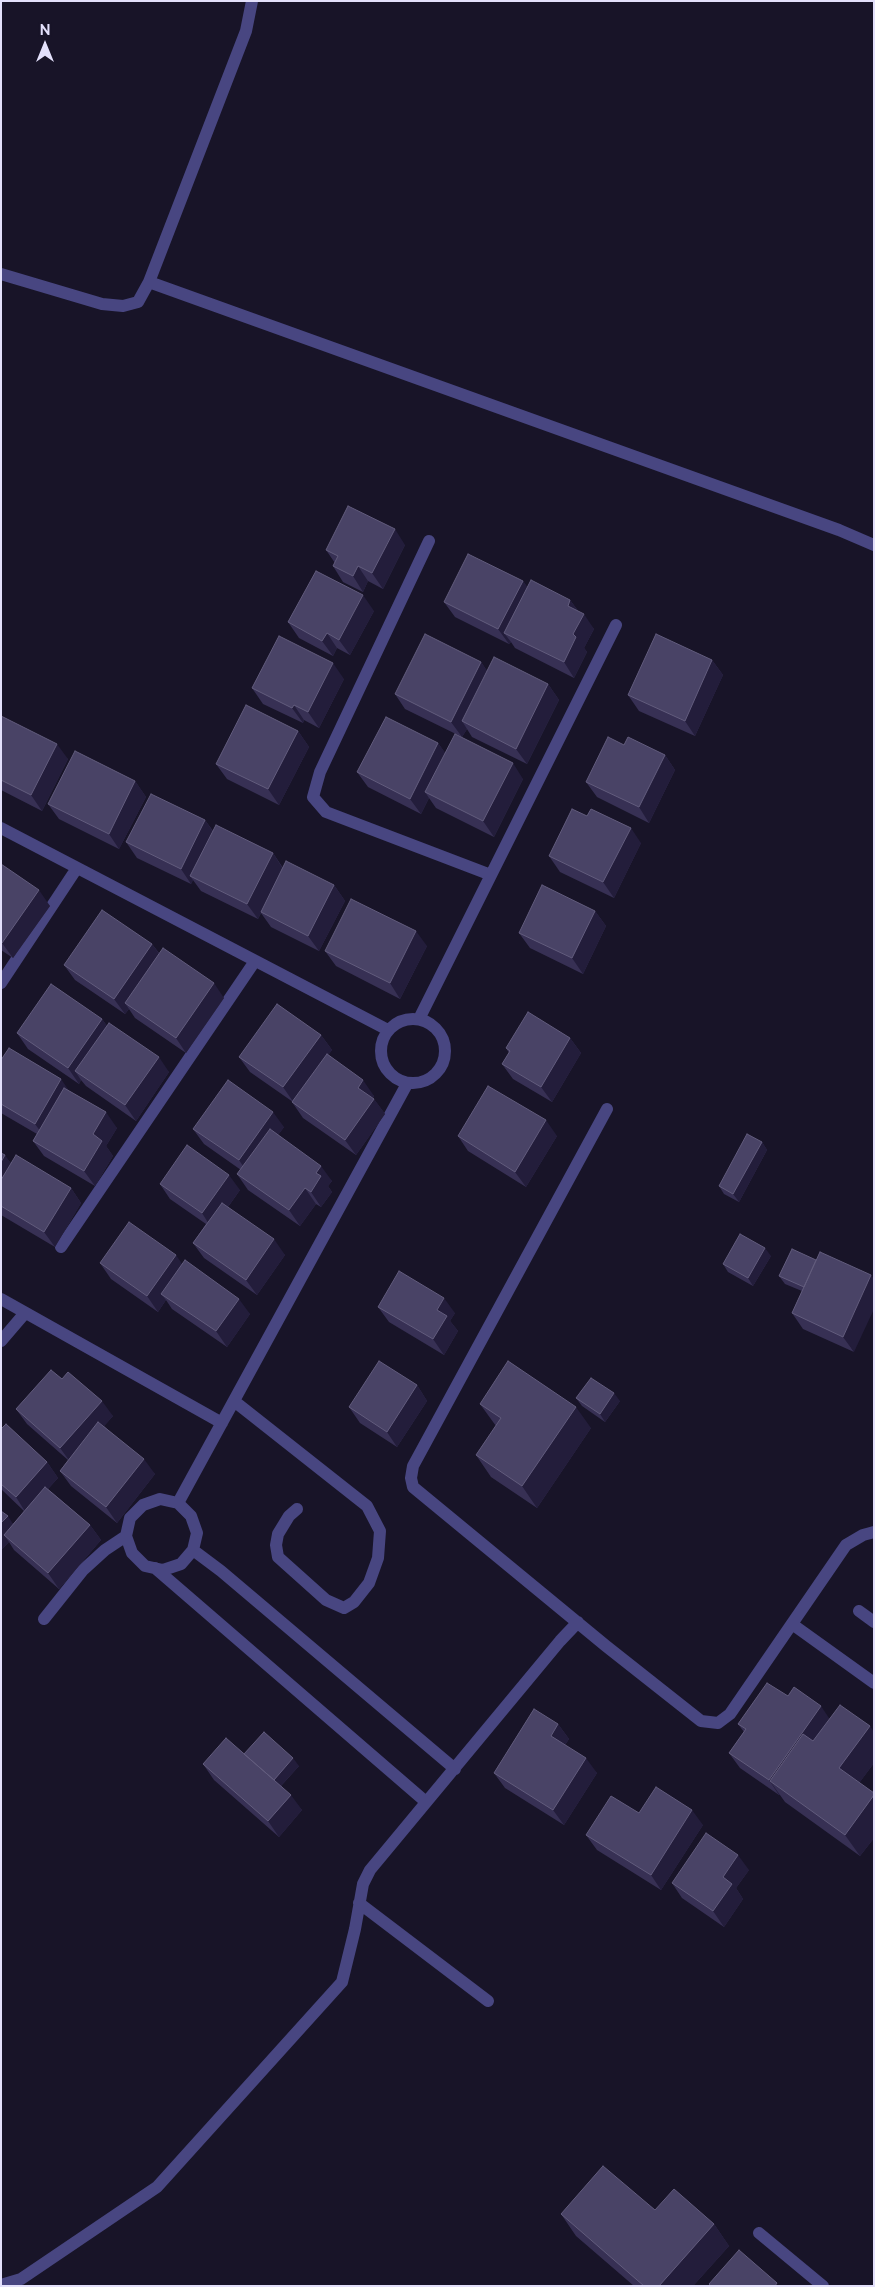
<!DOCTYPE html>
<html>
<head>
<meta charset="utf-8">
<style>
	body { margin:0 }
	#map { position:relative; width:875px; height:2287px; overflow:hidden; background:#181428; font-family:Raleway,sans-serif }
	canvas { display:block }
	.frame { position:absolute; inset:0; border:2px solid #e3e0fb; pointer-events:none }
	.north { position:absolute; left:20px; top:20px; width:50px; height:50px; -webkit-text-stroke:4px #181428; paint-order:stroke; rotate:0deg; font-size:14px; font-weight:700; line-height:20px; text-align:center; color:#e3e0fb }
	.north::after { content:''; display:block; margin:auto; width:18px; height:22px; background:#e3e0fb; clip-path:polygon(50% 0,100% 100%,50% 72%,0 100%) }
</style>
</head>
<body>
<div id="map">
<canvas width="875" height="2287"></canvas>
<div class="frame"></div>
<div class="north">N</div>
</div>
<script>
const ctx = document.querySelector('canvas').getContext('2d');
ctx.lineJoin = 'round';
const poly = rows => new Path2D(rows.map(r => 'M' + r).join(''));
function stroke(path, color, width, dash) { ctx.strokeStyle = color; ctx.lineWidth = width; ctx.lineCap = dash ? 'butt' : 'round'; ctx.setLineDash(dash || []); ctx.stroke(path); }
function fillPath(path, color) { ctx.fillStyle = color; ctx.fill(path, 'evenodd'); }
stroke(poly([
	[1,274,102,304,123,306,138,302,149,282,246,31,252,1],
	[149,282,839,530,874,545],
	[429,541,320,772,313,797,326,812,491,875],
	[1,828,388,1030],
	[1,983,77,868],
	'381 1051a32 32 0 1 1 64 0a32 32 0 1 1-64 0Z',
	[419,1019,616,625],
	[607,1109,413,1466,411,1478,413,1487,606,1646,701,1721,718,1723,730,1714,846,1545,863,1535,874,1532],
	[61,1247,255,961],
	[1,1299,222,1423],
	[1,1341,25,1313],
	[234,1401,367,1506,380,1531,378,1558,369,1583,354,1602,344,1608,326,1600,278,1557,276,1545,278,1534,289,1516,297,1509],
	[178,1503,407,1084],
	[193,1550,221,1571,455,1769],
	[155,1568,426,1802],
	[859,1611,874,1622],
	[44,1619,83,1570,105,1550,126,1536,130,1518,143,1505,160,1499,178,1503,191,1516,197,1533,193,1550,181,1564,163,1570,145,1566,132,1553,126,1536],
	[792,1624,874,1683],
	[359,1903,488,2001],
	[759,2233,823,2286],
	[1,2285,21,2279,157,2187,342,1982,355,1929,363,1884,370,1870,560,1641,578,1622]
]), '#484681', 12);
fillPath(poly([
	[405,545,383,589,368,581,363,592,343,582,333,566,335,563,326,550],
	[523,581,527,587,570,600,579,612,594,629,584,648,587,652,574,678,515,648,511,642,509,644,455,617,444,602],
	[374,611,350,655,337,648,333,656,299,638,288,622],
	[712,660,723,675,695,736,639,711,628,695],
	[481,662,487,671,548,684,559,700,527,764,472,737,467,729,462,737,405,709,395,694],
	[344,679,319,728,304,720,303,723,263,704,252,688],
	[1,716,68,759,42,811,1,790],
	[298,731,309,747,279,805,227,779,216,764],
	[438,743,445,753,523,779,494,837,436,808,429,798,421,814,368,787,357,772],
	[624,745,665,755,675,770,649,823,597,797,586,782],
	[135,781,146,797,119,849,59,819,48,804],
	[205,820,213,831,273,853,283,868,334,885,345,901,319,951,271,927,261,913,258,919,201,891,193,880,191,884,137,858,126,842],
	[641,843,614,898,560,872,549,856],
	[1,864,50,906,13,958,1,950],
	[595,911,606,926,583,974,530,948,519,933],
	[152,944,159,953,224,998,186,1053,135,1018,129,1009,125,1014,75,980,64,965],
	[427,946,400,999,336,966,325,951],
	[102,1019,107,1026,169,1072,136,1121,86,1086,81,1080,79,1084,28,1049,17,1033],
	[321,1035,332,1050,328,1055,374,1096,373,1098,385,1114,356,1155,303,1118,292,1102,293,1102,250,1072,239,1057],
	[570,1038,581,1053,552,1102,513,1079,502,1064,509,1053,506,1048],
	[1,1060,69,1091,117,1128,106,1146,113,1156,95,1186,44,1156,33,1141,37,1134,1,1113],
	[284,1127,278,1135,332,1181,328,1186,332,1192,321,1207,316,1204,300,1226,248,1190,237,1174,241,1170,204,1144,193,1129],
	[458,1136,557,1136,526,1187,468,1151],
	[762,1142,767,1150,739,1202,724,1194,719,1186],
	[1,1153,11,1163,71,1188,81,1203,55,1247,1,1215],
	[160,1184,240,1190,228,1207,285,1255,257,1295,204,1258,193,1243,206,1224,170,1199],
	[792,1249,854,1352,803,1329,792,1313,802,1291,785,1284,779,1276],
	[771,1256,753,1286,728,1272,723,1264],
	[100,1263,182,1264,250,1314,227,1347,172,1309,166,1300,158,1312,111,1279],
	[378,1307,455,1313,450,1321,458,1331,444,1355,389,1322],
	[62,1379,113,1416,104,1426,155,1474,117,1523,71,1486,60,1471,68,1460,27,1424,16,1409],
	[417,1385,427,1401,397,1447,360,1423,349,1407],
	[576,1398,620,1401,605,1422,582,1406],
	[480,1404,591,1428,537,1508,491,1477,476,1455,496,1426],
	[1,1429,47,1462,58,1478,48,1489,90,1525,101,1540,59,1589,14,1550,9,1542,1,1550,1,1511,13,1524,24,1511,1,1489],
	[788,1696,830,1719,874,1732,874,1763,859,1783,874,1793,874,1838,860,1856,785,1802,780,1795,779,1795,740,1768,729,1753,744,1732,738,1724],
	[558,1724,569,1739,565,1745,597,1773,564,1825,505,1788,494,1773],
	[244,1754,299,1766,281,1786,302,1810,279,1837,214,1780,203,1764],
	[639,1813,703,1825,661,1890,597,1850,586,1835],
	[749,1870,736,1888,743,1899,724,1927,682,1898,672,1883],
	[561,2214,714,2224,729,2246,693,2286,634,2286,576,2236]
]), '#373054');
fillPath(poly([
	[395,529,405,545,383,589,372,573],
	[358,566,368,581,363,592,353,576],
	[523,581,534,596,504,633,511,642,509,644,498,629],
	[363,595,374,611,350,655,339,640],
	[570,600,581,615,568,606],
	[584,614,594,629,584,648,587,652,574,678,564,662,573,634],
	[327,633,337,648,333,656,322,641],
	[712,660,723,675,695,736,685,721],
	[481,662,492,678,462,721,467,729,462,737,451,722],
	[333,663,344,679,319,728,308,712],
	[548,684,559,700,527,764,516,749],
	[294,705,304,720,303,723,292,708],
	[298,731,309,747,279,805,268,789],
	[438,743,449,758,425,792,429,798,421,814,410,799],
	[57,744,68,759,42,811,31,795],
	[665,755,675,770,649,823,639,807],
	[513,763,523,779,494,837,483,821],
	[135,781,146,797,119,849,109,834],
	[205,820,216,836,190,876,193,880,191,884,181,869],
	[631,828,641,843,614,898,603,882],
	[273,853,283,869,258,919,247,904],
	[334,885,345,901,319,951,308,936],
	[39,890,50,906,13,958,2,943],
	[595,911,606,926,583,974,572,958],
	[416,931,427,946,400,999,390,983],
	[152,944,163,959,125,1003,129,1009,125,1014,114,999],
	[214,983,224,998,186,1053,176,1038],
	[102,1019,113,1034,75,1071,81,1080,79,1084,68,1068],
	[321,1035,332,1050,294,1103,283,1087],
	[570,1038,581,1053,552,1102,541,1087],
	[159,1057,169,1072,136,1121,125,1105],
	[61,1079,72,1095,46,1139,35,1124],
	[363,1080,374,1096,369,1103,358,1088],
	[374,1099,385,1114,356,1155,345,1140],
	[106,1112,117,1128,106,1146,113,1156,95,1186,84,1171,93,1134],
	[273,1112,284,1127,249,1175,239,1160],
	[546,1120,557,1136,526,1187,515,1172],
	[762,1142,767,1150,739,1202,733,1194],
	[5,1155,16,1171,1,1196,1,1162],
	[321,1166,332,1181,328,1186,332,1192,321,1207,311,1192,316,1173],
	[229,1175,240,1190,212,1229,202,1213],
	[71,1188,81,1203,55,1247,44,1232],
	[305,1188,316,1204,300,1226,289,1210],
	[274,1239,285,1255,257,1295,246,1280],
	[765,1248,771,1256,753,1286,748,1278],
	[176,1255,187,1271,161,1294,166,1300,158,1312,147,1296],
	[871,1275,874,1279,874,1309,854,1352,843,1337],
	[444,1298,455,1313,450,1321,458,1331,444,1355,433,1339,437,1310],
	[239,1299,250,1314,227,1347,216,1331],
	[417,1385,427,1401,397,1447,387,1432],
	[614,1393,620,1401,605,1422,600,1414],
	[102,1401,113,1416,71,1463,60,1448],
	[576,1407,591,1428,537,1508,522,1486],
	[144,1459,155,1474,117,1523,106,1507],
	[47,1462,58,1478,26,1513,16,1497],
	[8,1516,18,1532,4,1535,9,1542,1,1550,1,1523],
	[90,1525,101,1540,59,1589,48,1573],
	[821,1706,831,1721,783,1790,770,1781,780,1795,779,1795,769,1780],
	[558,1724,569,1739,561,1751,551,1736],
	[870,1726,874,1732,874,1743,873,1742,874,1744,874,1763,854,1790,839,1768],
	[293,1758,299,1766,278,1789,273,1781],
	[586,1758,597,1773,564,1825,553,1810],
	[291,1795,302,1810,279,1837,268,1821],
	[874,1795,874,1838,860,1856,845,1835],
	[692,1810,703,1825,661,1890,651,1875],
	[738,1855,749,1870,736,1888,743,1899,724,1927,713,1911,723,1877],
	[714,2224,729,2246,693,2286,659,2286]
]), '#231d3b');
const building = poly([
	[348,506,395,529,372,573,358,566,353,576,333,566,338,556,326,550,348,506],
	[468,554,523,581,498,629,444,602,468,554],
	[316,571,363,595,339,640,327,633,322,641,288,622,316,571],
	[531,580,570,600,568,606,584,614,573,634,576,637,564,662,504,633,531,580],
	[425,634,481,662,451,722,395,694,425,634],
	[656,634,712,660,685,721,628,695,656,634],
	[279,636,333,663,308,712,294,705,292,708,252,688,279,636],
	[494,657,548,684,516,749,462,721,494,657],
	[246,705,298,731,268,789,216,764,246,705],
	[1,716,57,744,31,795,1,780,1,716],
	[386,717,438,743,410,799,357,772,386,717],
	[455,734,513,763,483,821,425,792,455,734],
	[608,737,624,745,628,737,665,755,639,807,586,782,608,737],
	[75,751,135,781,109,834,48,804,75,751],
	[151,794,205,820,181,869,126,842,151,794],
	[572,809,587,816,591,809,631,828,603,882,549,856,572,809],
	[216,825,273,853,247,904,190,876,216,825],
	[286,861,334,885,308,936,261,912,286,861],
	[1,864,39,890,2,943,1,942,1,864],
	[542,885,595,911,572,958,519,933,542,885],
	[351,899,416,931,390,983,325,951,351,899],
	[102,910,152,944,114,999,64,965,102,910],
	[163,948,214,983,176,1038,125,1003,163,948],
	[51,984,102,1019,68,1068,17,1033,51,984],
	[277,1004,321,1035,283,1087,239,1057,277,1004],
	[528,1012,570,1038,541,1087,502,1064,510,1051,506,1048,528,1012],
	[109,1023,159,1057,125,1105,75,1071,109,1023],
	[9,1048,61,1079,35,1124,1,1104,1,1060,9,1048],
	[327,1054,363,1080,358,1088,374,1099,345,1140,292,1102,327,1054],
	[228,1080,273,1112,239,1160,193,1129,228,1080],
	[488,1086,546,1120,515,1172,458,1136,488,1086],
	[64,1088,106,1112,93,1134,102,1141,84,1171,33,1141,64,1088],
	[270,1129,321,1166,316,1173,321,1176,311,1192,305,1188,289,1210,237,1174,270,1129],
	[747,1134,762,1142,733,1194,719,1186,747,1134],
	[187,1145,229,1175,202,1213,160,1184,187,1145],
	[1,1153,5,1155,1,1162,1,1153],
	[16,1155,71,1188,44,1232,1,1206,1,1180,16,1155],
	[222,1203,274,1239,246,1280,193,1243,222,1203],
	[129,1222,176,1255,147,1296,100,1263,129,1222],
	[740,1234,765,1248,748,1278,723,1264,740,1234],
	[792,1249,816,1260,804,1287,779,1276,792,1249],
	[820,1252,871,1275,843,1337,792,1313,820,1252],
	[185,1260,239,1299,216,1331,161,1294,185,1260],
	[399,1271,444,1298,437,1310,447,1316,433,1339,378,1307,399,1271],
	[379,1361,417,1385,387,1432,349,1407,379,1361],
	[508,1361,576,1407,522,1486,476,1455,501,1418,480,1404,508,1361],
	[51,1370,62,1379,68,1372,102,1401,60,1448,16,1409,51,1370],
	[591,1378,614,1393,600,1414,576,1398,591,1378],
	[98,1422,144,1459,106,1507,60,1471,98,1422],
	[6,1424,47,1462,16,1497,1,1484,1,1429,6,1424],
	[45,1487,90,1525,48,1573,4,1535,45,1487],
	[1,1511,8,1516,1,1523,1,1511],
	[767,1683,788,1696,794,1687,821,1706,769,1780,729,1753,746,1729,738,1724,767,1683],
	[840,1705,870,1726,839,1768,874,1793,874,1795,845,1835,770,1781,803,1734,813,1741,840,1705],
	[534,1709,558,1724,551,1736,586,1758,553,1810,494,1773,534,1709],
	[264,1732,293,1758,274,1780,244,1754,264,1732],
	[226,1738,291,1795,268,1821,203,1764,226,1738],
	[656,1787,692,1810,651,1875,586,1835,611,1796,639,1813,656,1787],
	[706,1833,738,1855,723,1877,732,1884,713,1911,672,1883,706,1833],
	[603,2166,655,2210,674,2189,714,2224,659,2286,644,2286,561,2214,603,2166],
	[739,2250,777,2283,775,2286,711,2286,709,2284,739,2250]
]);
fillPath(building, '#494366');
stroke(building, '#625c7d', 1);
</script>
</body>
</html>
